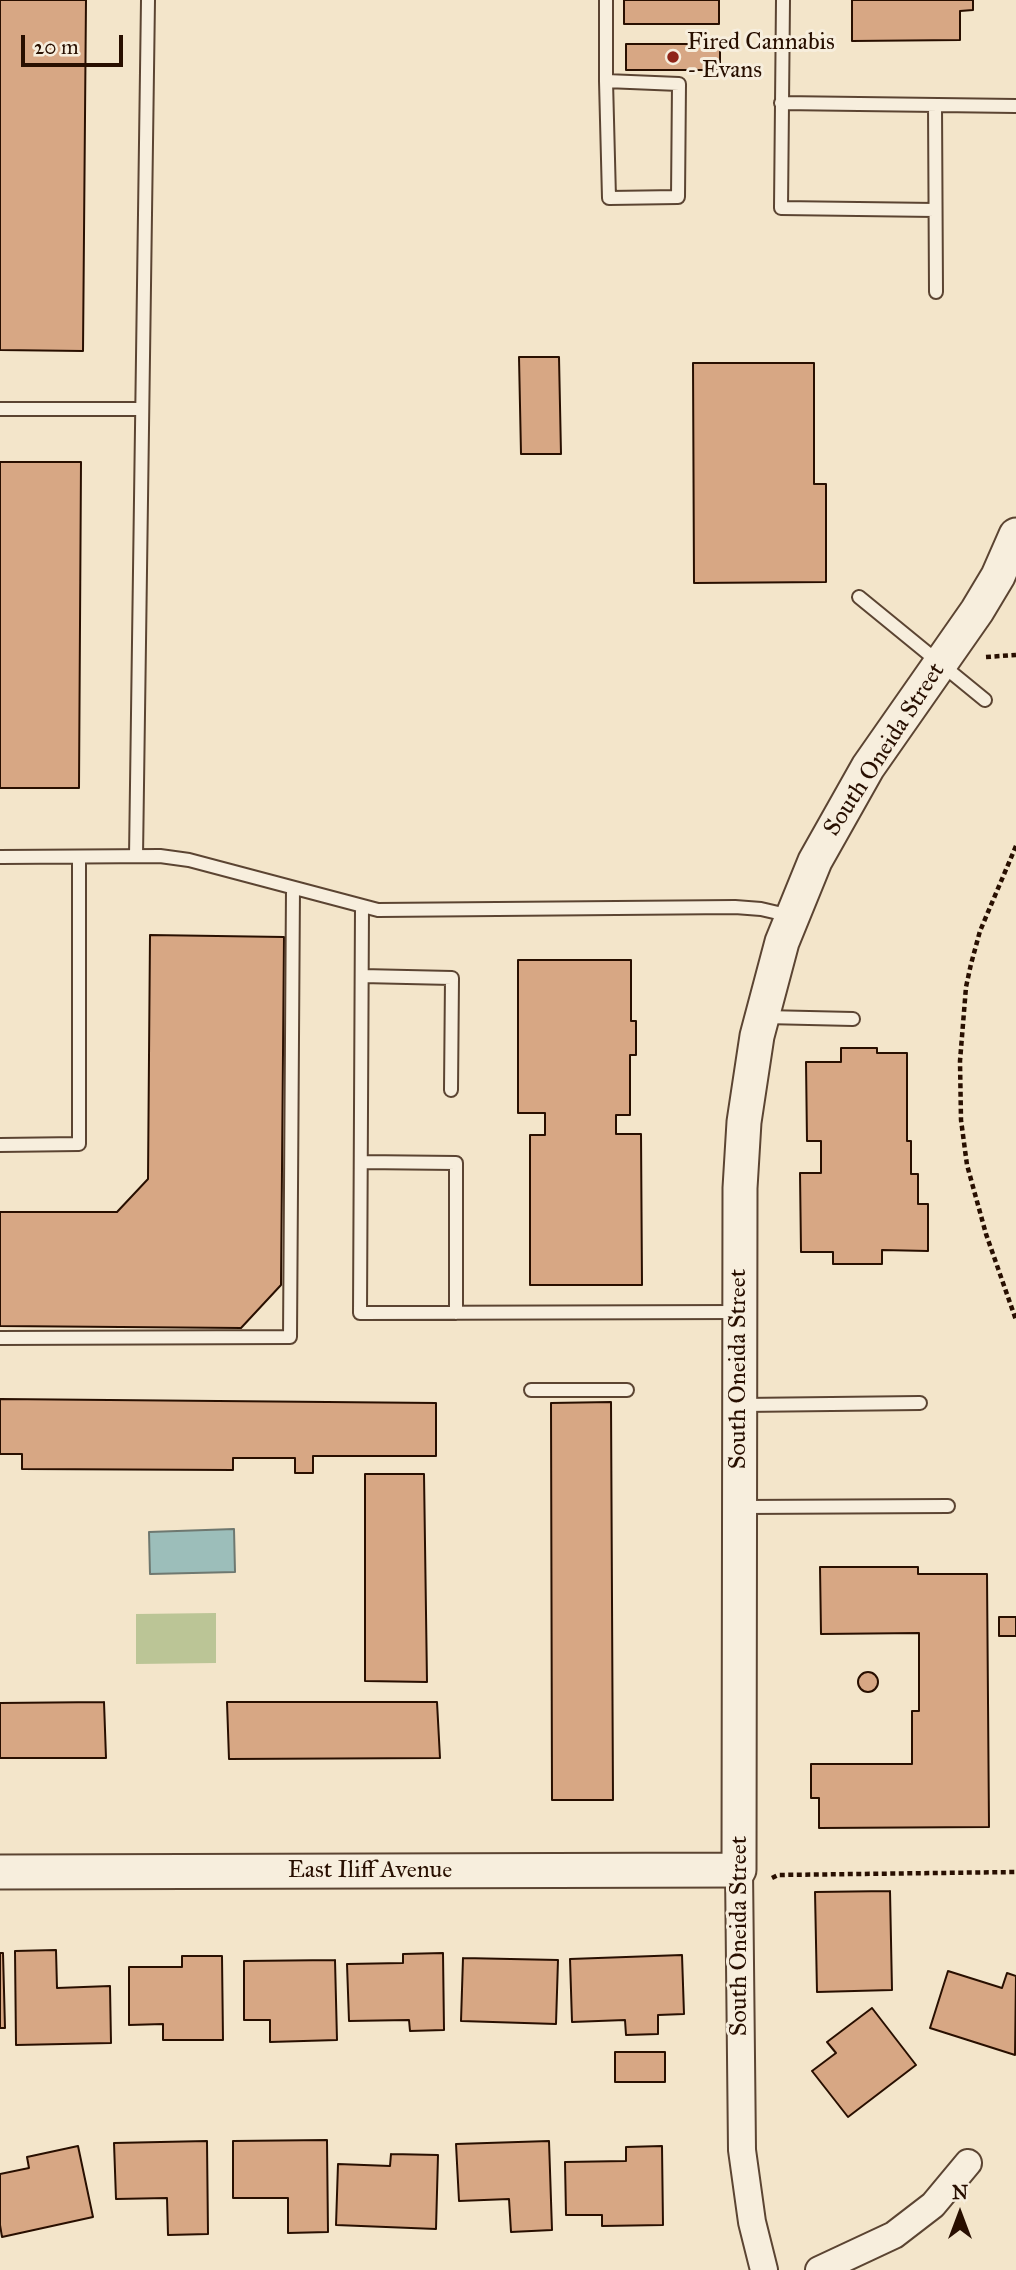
<!DOCTYPE html>
<html>
<head>
<meta charset="utf-8">
<style>
	body { margin:0 }
	#map { position:relative; width:1016px; height:2270px; overflow:hidden; background:#f3e5ca; font-family:"IM FELL Great Primer",serif }
	canvas { display:block }
	.north { position:absolute; left:925px; top:2179px; width:70px; height:70px; -webkit-text-stroke:5px #f7eedd; paint-order:stroke; rotate:0deg; font-size:19px; font-weight:700; line-height:28px; text-align:center; color:#280f00 }
	.north::after { content:''; display:block; margin:auto; width:24px; height:32px; background:#280f00; clip-path:polygon(50% 0,100% 100%,50% 72%,0 100%) }
	.scale { position:absolute; left:21px; top:35px; width:102px; height:32px; box-sizing:border-box; border:4px solid #280f00; border-top:0; padding-left:9px; font-size:21px; line-height:24px; white-space:nowrap; color:#280f00; -webkit-text-stroke:5px #f7eedd; paint-order:stroke }
</style>
</head>
<body>
<div id="map">
<canvas width="1016" height="2270"></canvas>
<div class="north">N</div>
<div class="scale">20 m</div>
</div>
<script>
const ctx = document.querySelector('canvas').getContext('2d');
ctx.lineJoin = 'round';
function fillPath(path, color) { ctx.fillStyle = color; ctx.fill(path, 'evenodd'); }
const poly = rows => new Path2D(rows.map(r => 'M' + r).join(''));
function stroke(path, color, width, dash) { ctx.strokeStyle = color; ctx.lineWidth = width; ctx.lineCap = dash ? 'butt' : 'round'; ctx.setLineDash(dash || []); ctx.stroke(path); }
function label(font, color, halo, rows, align = 'center') {
  ctx.font = font + ' "IM FELL Great Primer",serif'; ctx.lineWidth = 6; ctx.setLineDash([]); ctx.textBaseline = 'middle'; ctx.strokeStyle = halo; ctx.fillStyle = color; for (const [text, x, y, turn = 0] of rows) {
    ctx.save(); ctx.translate(x, y); ctx.rotate((+turn || 0) * Math.PI / 180); ctx.textAlign = isNaN(turn) ? turn : align; if (halo) ctx.strokeText(text, 0, 0); ctx.fillText(text, 0, 0); ctx.restore();
  }
}
fillPath(poly([
	[216,1613,216,1663,136,1664,136,1614]
]), '#bbc596');
const water = poly([
	[234,1529,235,1572,150,1574,149,1532,234,1529]
]);
fillPath(water, '#9cbeba');
stroke(water, '#6e7870', 2);
const building = poly([
	[0,0,86,0,83,351,0,350,0,0],
	[624,0,719,0,719,24,624,24,624,0],
	[852,0,973,0,973,10,960,11,960,40,852,41,852,0],
	[626,44,720,44,720,70,626,70,626,44],
	[519,357,559,357,561,454,521,454,519,357],
	[693,363,814,363,814,484,826,484,826,582,694,583,693,363],
	[0,462,81,462,79,788,0,788,0,462],
	[150,935,284,937,281,1285,241,1328,0,1326,0,1212,117,1212,148,1179,150,935],
	[518,960,631,960,631,1021,636,1021,636,1055,630,1055,630,1115,616,1115,616,1134,641,1134,642,1285,530,1285,530,1135,545,1135,545,1113,518,1113,518,960],
	[841,1048,877,1048,877,1053,907,1053,907,1141,911,1141,911,1174,918,1174,918,1204,928,1204,928,1251,882,1250,882,1264,833,1264,833,1252,801,1252,800,1173,821,1173,821,1141,807,1141,806,1062,841,1062,841,1048],
	[0,1399,436,1403,436,1456,313,1456,313,1473,295,1473,295,1458,233,1458,233,1470,22,1469,22,1454,0,1454,0,1399],
	[611,1402,613,1800,552,1800,551,1403,611,1402],
	[365,1474,424,1474,427,1682,365,1681,365,1474],
	[820,1567,918,1567,918,1574,987,1574,989,1827,819,1828,819,1798,811,1798,811,1764,912,1764,912,1711,919,1711,919,1633,821,1634,820,1567],
	[999,1617,1016,1617,1016,1636,999,1636,999,1617],
	'858 1682a10 10 0 1 1 20 0a10 10 0 1 1-20 0Z',
	[104,1702,106,1758,0,1758,0,1703,104,1702],
	[227,1702,437,1702,440,1758,229,1759,227,1702],
	[890,1891,892,1990,817,1992,815,1892,890,1891],
	[56,1950,57,1988,110,1986,111,2043,16,2045,15,1951,56,1950],
	[0,1953,3,1953,5,2028,0,2028,0,1953],
	[443,1953,444,2030,410,2031,409,2020,349,2021,347,1964,403,1963,403,1954,443,1953],
	[682,1955,684,2014,658,2015,658,2034,626,2035,625,2020,572,2022,570,1959,682,1955],
	[182,1956,222,1956,223,2040,163,2040,163,2024,129,2025,129,1967,182,1967,182,1956],
	[463,1958,558,1960,556,2024,461,2021,463,1958],
	[335,1960,337,2040,270,2042,270,2020,244,2020,244,1961,335,1960],
	[948,1971,1002,1988,1007,1973,1016,1976,1015,2055,930,2028,948,1971],
	[872,2008,916,2065,848,2117,812,2071,836,2053,827,2042,872,2008],
	[615,2052,665,2052,665,2082,615,2082,615,2052],
	[327,2140,328,2232,288,2233,288,2198,233,2198,233,2141,327,2140],
	[207,2141,208,2234,168,2235,167,2198,116,2199,114,2143,207,2141],
	[549,2141,552,2230,511,2232,509,2199,459,2201,456,2144,549,2141],
	[78,2146,93,2217,2,2237,0,2225,0,2174,29,2168,27,2157,78,2146],
	[662,2146,663,2225,602,2226,602,2215,566,2215,565,2162,626,2161,626,2147,662,2146],
	[391,2154,438,2155,436,2229,336,2225,338,2164,390,2166,391,2154]
]);
fillPath(building, '#d7a784');
stroke(building, '#280f00', 2);
const service = poly([
	[606,0,606,81,609,198,678,197,679,84,606,81],
	[783,0,781,208,935,210],
	[781,103,1016,106],
	[935,105,936,292],
	[0,409,142,409],
	[859,597,985,700],
	[136,856,148,0],
	[0,857,160,856,189,860,378,910,735,907,761,909,791,916],
	[362,906,360,1313,738,1312],
	[362,976,452,978,451,1090],
	[765,1017,853,1019],
	[0,1145,79,1144,79,857],
	[361,1162,456,1163,456,1313],
	[0,1338,290,1337,293,888],
	[531,1390,627,1390],
	[743,1405,920,1403],
	[742,1507,948,1506]
]);
const minor = poly([
	[739,1870,742,2150,752,2222,764,2270],
	[819,2270,894,2235,933,2205,968,2163]
]);
const tertiary = poly([
	[0,1872,739,1870,740,1188,744,1122,757,1036,782,942,815,861,868,767,977,611,998,576,1016,535]
]);
stroke(service, '#5b4432', 16);
stroke(minor, '#5b4432', 30);
stroke(tertiary, '#5b4432', 37);
stroke(poly([
	[986,657,1016,655],
	[1016,846,980,931,971,964,966,987,960,1061,961,1120,967,1165,986,1234,1016,1320],
	[772,1878,778,1875,1016,1872]
]), '#280f00', 4.5, [5, 3.5]);
stroke(service, '#f7eedd', 12);
stroke(minor, '#f7eedd', 26);
stroke(tertiary, '#f7eedd', 33);
for (const [x, y, r, color] of [
	[673,57,7,"#8f2418"]
]) { const dot = new Path2D(); dot.arc(x, y, r, 0, 2 * Math.PI); ctx.fillStyle = color; ctx.fill(dot); stroke(dot, '#f7eedd', 2.5); }
label('24px', '#280f00', '#f7eedd', [
	["Fired Cannabis",687,43],
	["- Evans",687,71]
], 'left');
label('24px', '#280f00', '#f7eedd', [
	["South Oneida Street",885,750,-57],
	["South Oneida Street",739,1369,-90],
	["East Iliff Avenue",370,1871],
	["South Oneida Street",740,1936,-90]
]);
</script>
</body>
</html>
